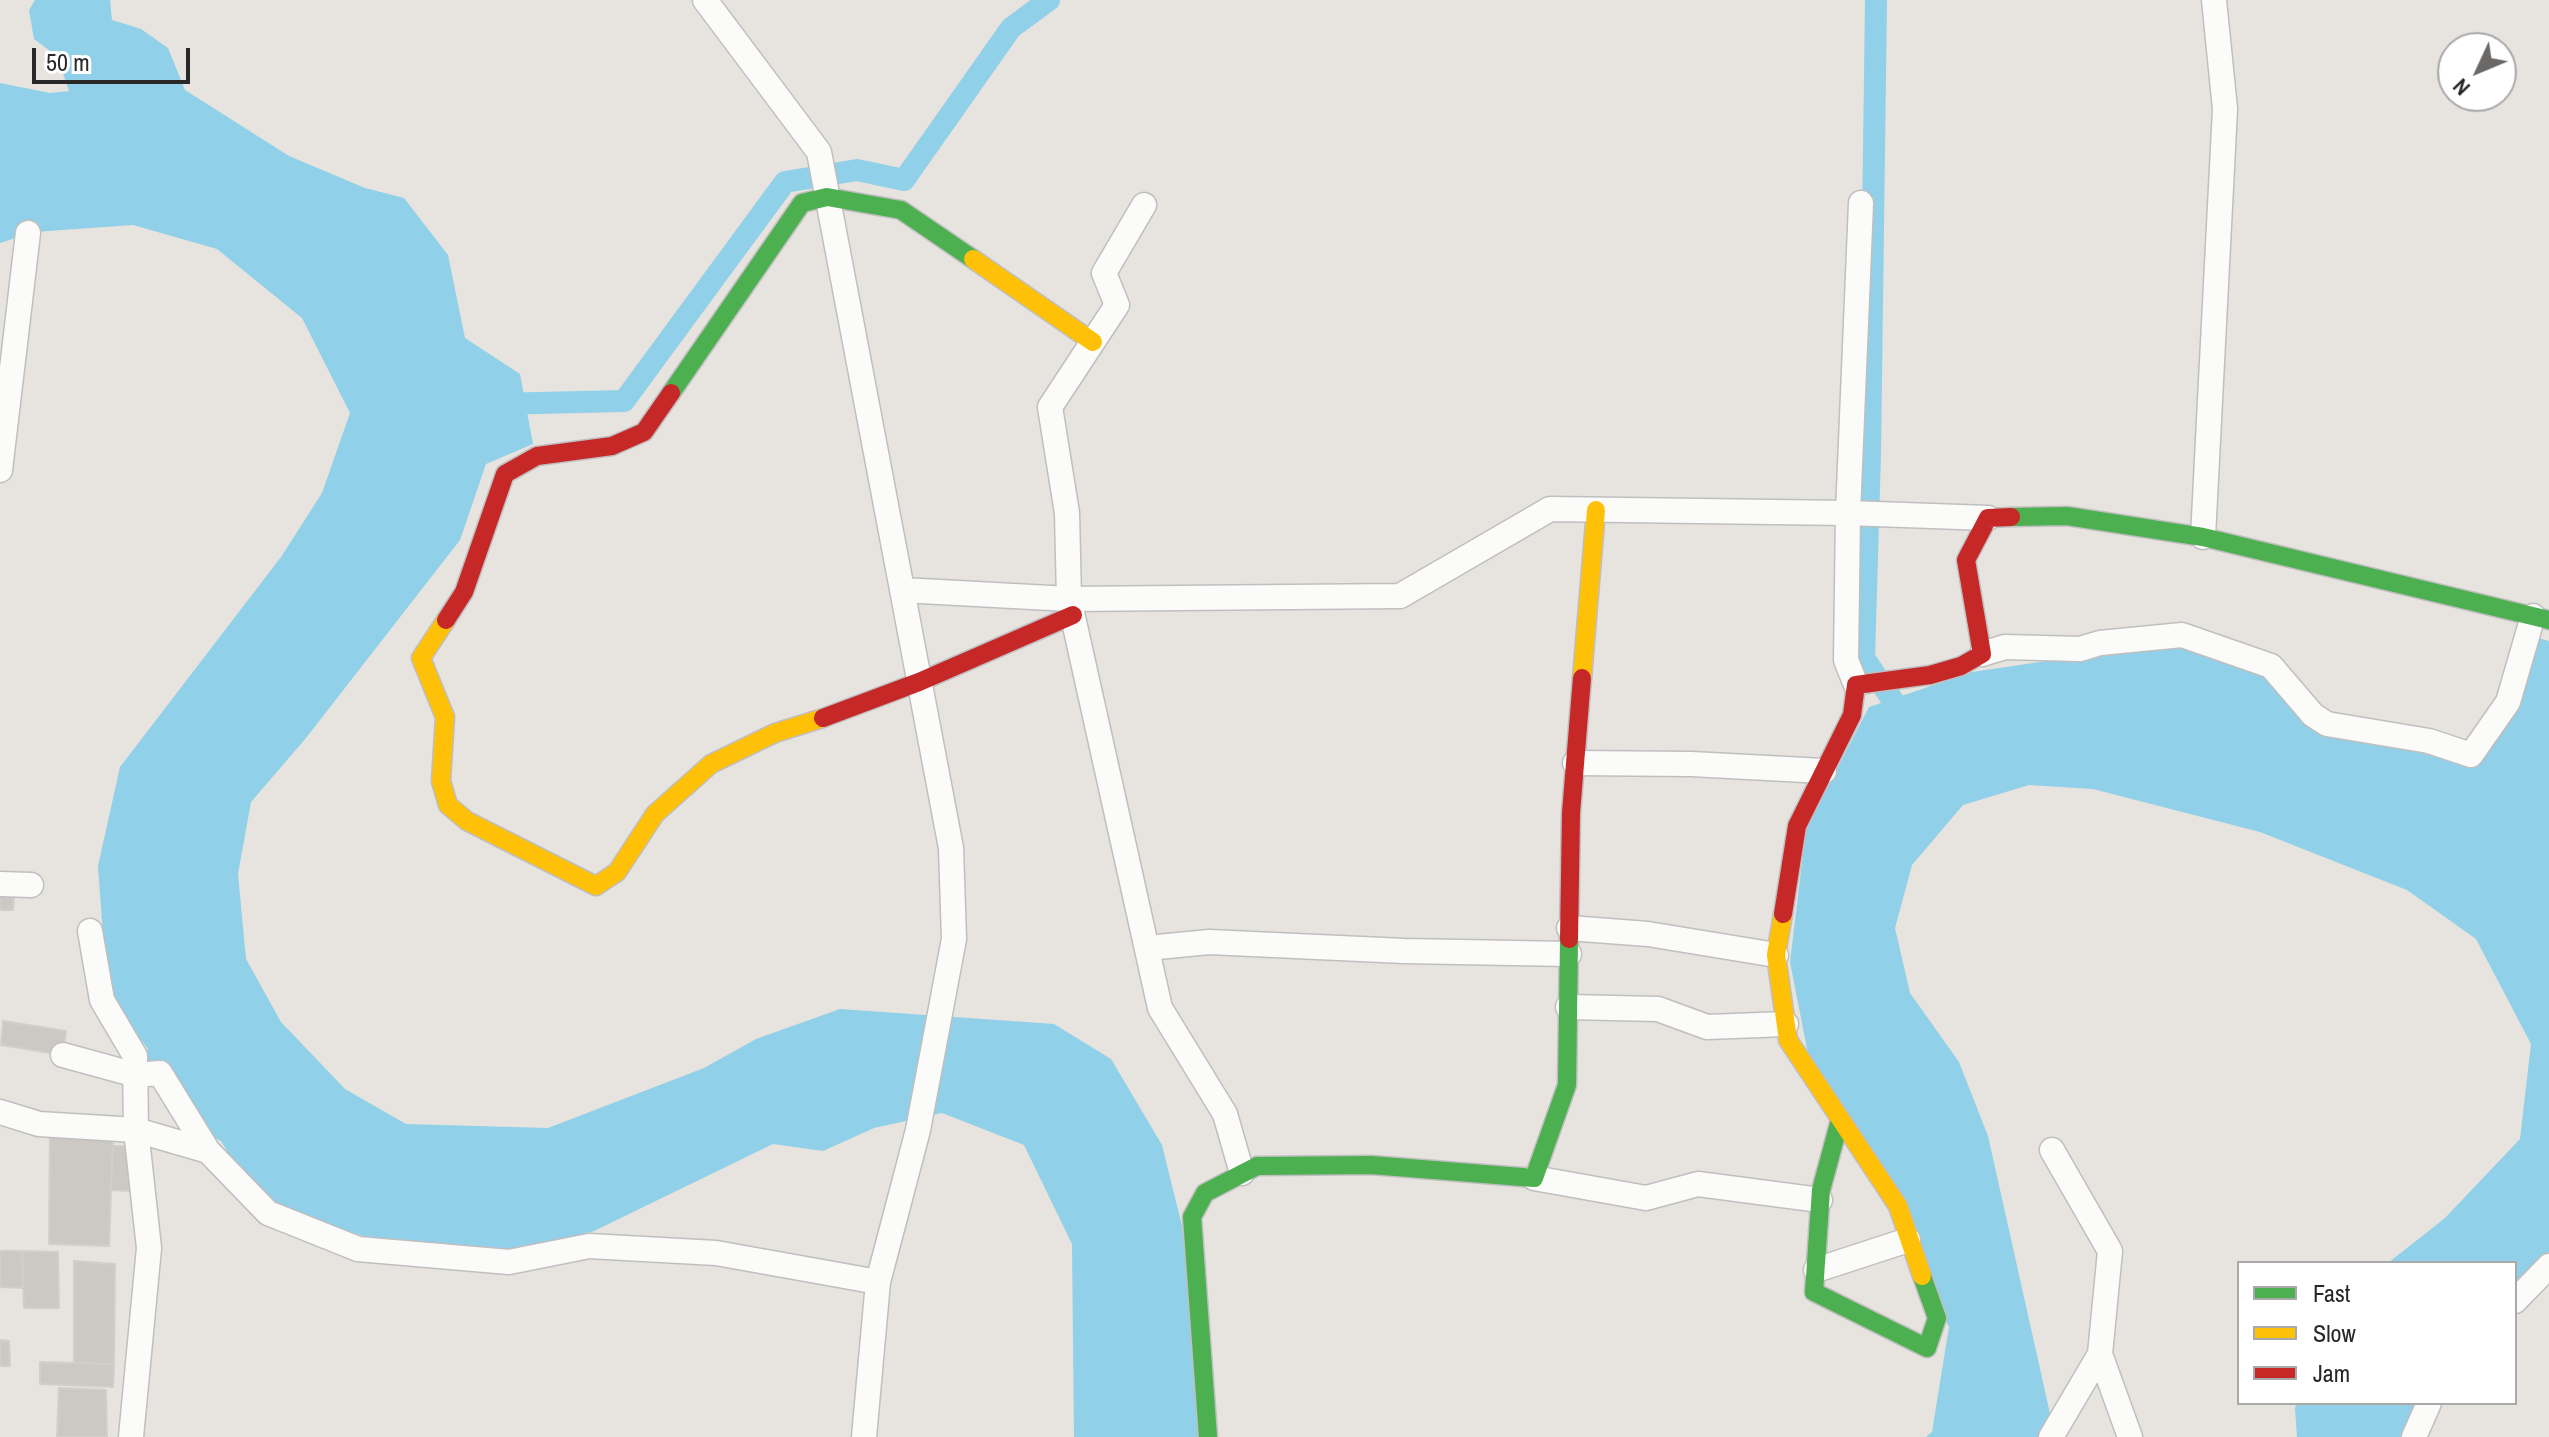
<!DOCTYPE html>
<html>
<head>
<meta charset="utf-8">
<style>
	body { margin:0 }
	#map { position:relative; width:2549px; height:1437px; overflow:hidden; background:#e7e3de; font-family:"Archivo Narrow",sans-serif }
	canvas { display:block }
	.legend { position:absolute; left:2237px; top:1261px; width:280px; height:144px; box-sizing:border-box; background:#fff; border:2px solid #a9a9a9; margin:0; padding:10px 14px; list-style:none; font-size:24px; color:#282828 }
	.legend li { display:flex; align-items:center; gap:16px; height:40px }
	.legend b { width:40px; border:2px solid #a9a9a9 }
	.north { position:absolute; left:2437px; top:32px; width:80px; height:80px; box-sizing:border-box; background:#fff; border:2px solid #a9a9a9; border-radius:50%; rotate:226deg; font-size:22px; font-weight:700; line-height:32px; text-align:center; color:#282828 }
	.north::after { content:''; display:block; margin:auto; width:28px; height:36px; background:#6b6968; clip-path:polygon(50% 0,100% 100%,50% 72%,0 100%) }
	.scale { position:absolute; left:32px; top:48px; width:158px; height:36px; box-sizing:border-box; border:4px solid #282828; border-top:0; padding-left:10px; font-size:24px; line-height:28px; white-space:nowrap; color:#282828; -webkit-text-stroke:6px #fff; paint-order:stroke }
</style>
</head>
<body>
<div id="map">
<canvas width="2549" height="1437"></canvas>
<ul class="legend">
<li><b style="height:10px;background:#4caf50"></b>Fast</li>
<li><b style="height:10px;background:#ffc107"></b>Slow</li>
<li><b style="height:10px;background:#c62828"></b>Jam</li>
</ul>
<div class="north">N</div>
<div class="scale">50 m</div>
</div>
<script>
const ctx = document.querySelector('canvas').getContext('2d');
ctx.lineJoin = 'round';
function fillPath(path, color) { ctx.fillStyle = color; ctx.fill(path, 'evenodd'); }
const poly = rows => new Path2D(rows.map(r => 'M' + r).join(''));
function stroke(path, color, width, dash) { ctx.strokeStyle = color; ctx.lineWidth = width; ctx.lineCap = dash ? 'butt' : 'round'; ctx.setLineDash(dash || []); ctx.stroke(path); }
fillPath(poly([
	[35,0,110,0,112,20,141,29,168,48,185,90,289,156,365,188,404,198,448,255,465,338,520,374,533,444,486,464,460,540,306,738,251,802,238,874,246,959,281,1022,345,1089,406,1124,548,1128,704,1068,756,1039,840,1009,1054,1024,1111,1059,1162,1145,1182,1226,1205,1437,1074,1437,1072,1244,1024,1145,942,1113,874,1128,823,1151,773,1144,594,1231,524,1250,379,1241,284,1211,234,1163,221,1141,197,1128,140,1059,148,1049,122,1016,107,990,98,866,120,767,281,557,322,493,350,413,302,318,217,249,133,225,34,232,0,243,0,83,50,93,69,91,57,56,34,39,29,10],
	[2538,638,2549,641,2549,1252,2515,1288,2515,1263,2388,1263,2445,1218,2520,1139,2531,1044,2476,939,2407,890,2260,832,2093,789,2029,785,1963,805,1912,865,1895,928,1910,993,1959,1062,1988,1136,2051,1418,2039,1437,1926,1437,1932,1432,1949,1327,1809,1059,1790,962,1806,829,1869,707,1972,672,2088,655,2187,646,2257,669,2322,730,2472,765],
	[2297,1403,2421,1403,2404,1437,2297,1437,2295,1408]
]), '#90d0e9');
stroke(poly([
	[1876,0,1870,454,1864,658,1908,723],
	[495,404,624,401,785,182,857,170,904,180,1011,28,1049,0]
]), '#90d0e9', 22);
const building = poly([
	[0,888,15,888,13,910,0,910,0,888],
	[3,1021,66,1031,63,1055,1,1045,3,1021],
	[50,1133,113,1135,109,1246,49,1244,50,1133],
	[113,1146,132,1146,130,1191,111,1190,113,1146],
	[0,1251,22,1251,23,1288,0,1287,0,1251],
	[22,1251,58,1252,59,1308,24,1308,22,1251],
	[74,1261,115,1264,114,1364,74,1363,74,1261],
	[0,1340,9,1341,10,1366,0,1366,0,1340],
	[40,1362,114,1364,113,1387,40,1384,40,1362],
	[59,1388,106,1390,107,1437,57,1437,59,1388]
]);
fillPath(building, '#ccc9c5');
stroke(building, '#d2cfca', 2);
const street = poly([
	[705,0,819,152,951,848,954,939,918,1130,878,1282,864,1437],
	[1144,205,1104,273,1117,305,1050,407,1067,513,1069,599,1160,1008,1225,1114,1242,1173],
	[0,470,28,233],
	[2203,537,2225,109,2214,0],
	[902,590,1069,599,1400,596,1550,509,1848,513,1861,203],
	[1982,654,2005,647,2080,649,2100,643,2182,635,2271,666,2313,715,2327,724,2429,741,2471,755,2508,702,2533,616],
	[1856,685,1846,660,1848,513,1988,518],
	[1575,763,1691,764,1824,771],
	[0,884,31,885],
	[1569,928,1648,934,1776,955],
	[1147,948,1209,942,1404,951,1569,954],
	[1568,1007,1658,1009,1707,1027,1786,1024],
	[63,1055,136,1075,160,1073,208,1151],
	[0,1112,39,1124,136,1130,135,1056,102,1000,90,931],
	[2052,1150,2110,1251,2100,1354,2130,1437],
	[1534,1178,1646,1198,1698,1184,1820,1200],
	[1816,1270,1908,1240],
	[2515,1301,2549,1266],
	[131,1437,149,1248,136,1130,208,1151,268,1213,358,1249,509,1262,589,1246,716,1253,878,1282],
	[2051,1437,2100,1354],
	[2414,1437,2429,1403]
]);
const fast = poly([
	[671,393,802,203,827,197,901,210,973,259],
	[2011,517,2067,516,2203,537,2549,620],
	[1840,1120,1821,1190,1814,1292,1927,1348,1937,1318,1922,1276],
	[1208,1437,1192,1217,1205,1193,1257,1166,1371,1165,1534,1178,1567,1085,1569,939]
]);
const slow = poly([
	[973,259,1093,342],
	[446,620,421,658,445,717,441,781,448,805,467,821,596,886,617,872,655,814,711,764,775,733,823,718],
	[1582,678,1596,510],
	[1783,914,1776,955,1788,1040,1898,1206,1922,1276]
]);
const jam = poly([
	[446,620,464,592,505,474,537,456,612,446,644,432,671,393],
	[823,718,919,682,1073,615],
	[1783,914,1797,826,1852,715,1856,685,1930,675,1961,666,1982,654,1966,560,1988,518,2011,517],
	[1569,939,1571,813,1582,678]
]);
stroke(street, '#c0bfc0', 27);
stroke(fast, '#c0bfc0', 21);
stroke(slow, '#c0bfc0', 21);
stroke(jam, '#c0bfc0', 21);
stroke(street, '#fbfbfa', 24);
stroke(fast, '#4caf50', 18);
stroke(slow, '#ffc107', 18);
stroke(jam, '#c62828', 18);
</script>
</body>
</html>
